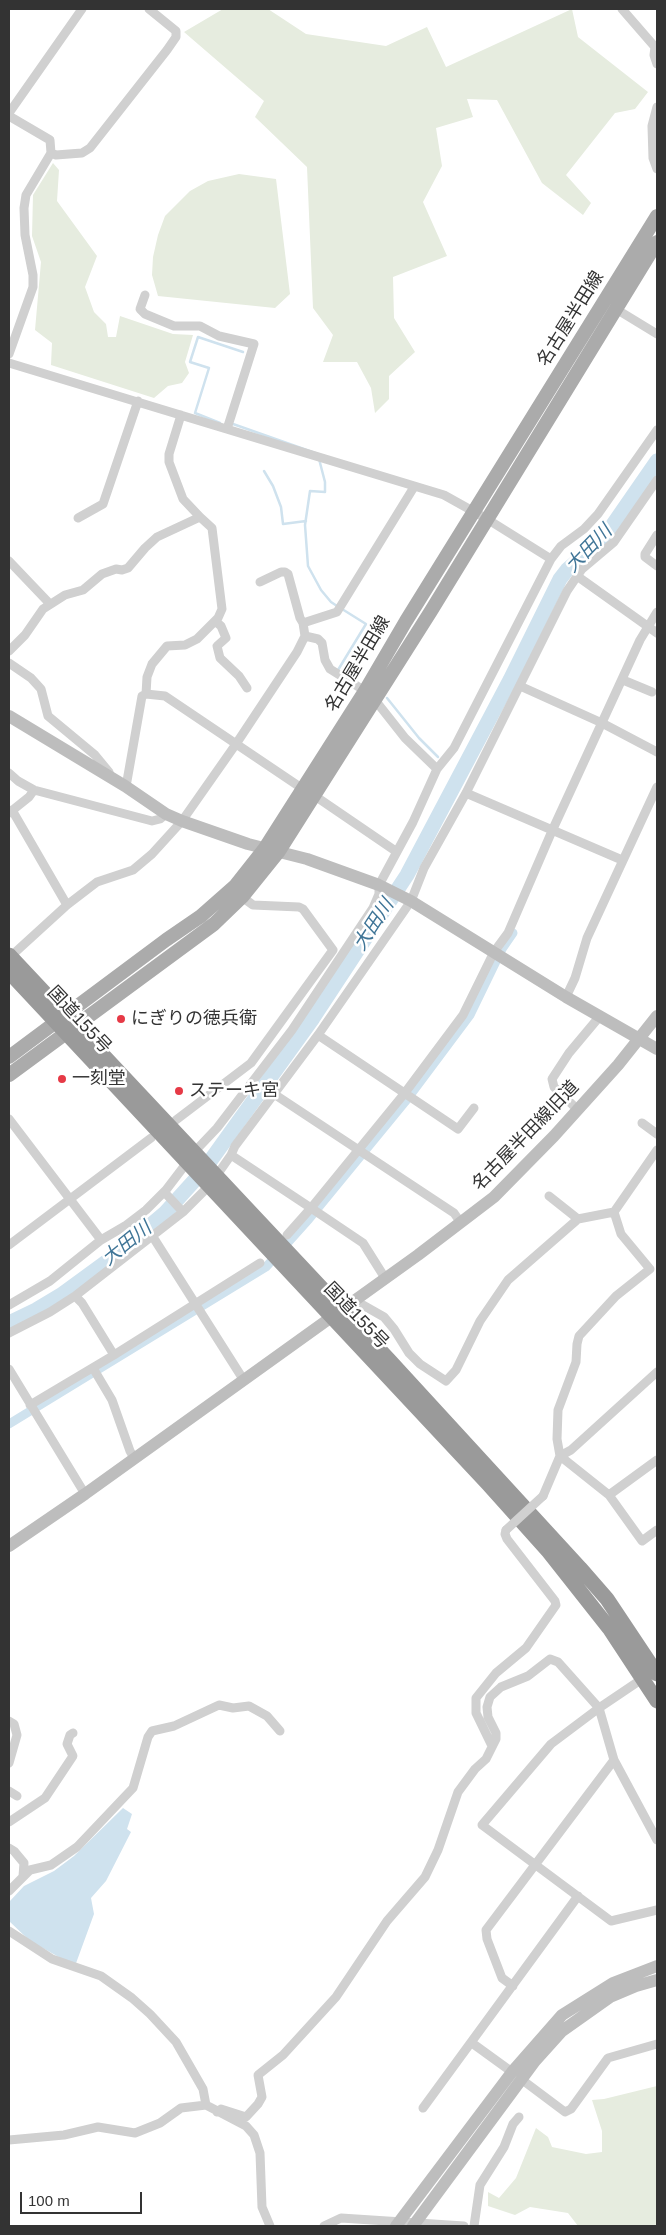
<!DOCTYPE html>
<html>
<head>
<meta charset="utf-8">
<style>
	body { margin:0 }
	#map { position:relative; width:666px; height:2235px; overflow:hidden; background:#fff; font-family:Arial,sans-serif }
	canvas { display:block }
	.frame { position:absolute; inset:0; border:10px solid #333; pointer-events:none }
	.scale { position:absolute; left:20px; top:2192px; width:122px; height:22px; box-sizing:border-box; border:2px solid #333; border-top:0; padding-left:6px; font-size:15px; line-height:18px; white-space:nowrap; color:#333; -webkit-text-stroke:4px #fff; paint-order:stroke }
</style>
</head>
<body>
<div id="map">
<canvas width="666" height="2235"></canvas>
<div class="frame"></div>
<div class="scale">100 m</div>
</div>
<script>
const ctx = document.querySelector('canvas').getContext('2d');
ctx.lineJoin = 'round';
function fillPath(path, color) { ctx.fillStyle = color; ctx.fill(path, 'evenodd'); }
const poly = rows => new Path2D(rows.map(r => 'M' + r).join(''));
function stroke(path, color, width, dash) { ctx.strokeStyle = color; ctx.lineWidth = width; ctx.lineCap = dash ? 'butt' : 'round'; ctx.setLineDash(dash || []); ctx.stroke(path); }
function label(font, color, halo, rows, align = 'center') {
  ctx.font = font + ' Arial,"Noto Sans JP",sans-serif'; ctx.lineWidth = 5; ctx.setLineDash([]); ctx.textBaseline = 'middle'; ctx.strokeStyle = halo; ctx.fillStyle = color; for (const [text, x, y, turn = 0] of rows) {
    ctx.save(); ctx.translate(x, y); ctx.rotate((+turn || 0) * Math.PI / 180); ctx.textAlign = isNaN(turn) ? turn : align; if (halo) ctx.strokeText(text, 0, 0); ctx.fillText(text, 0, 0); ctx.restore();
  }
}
fillPath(poly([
	[223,9,268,9,306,34,386,46,427,27,446,67,572,9,578,37,648,92,635,109,615,113,566,175,591,203,583,215,542,183,497,100,467,99,473,117,436,128,442,166,423,202,447,256,393,277,394,318,415,352,389,376,389,399,375,413,371,388,357,362,323,362,333,335,313,308,307,167,255,117,264,101,184,32],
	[53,163,59,170,57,201,97,256,85,287,94,312,106,324,108,337,116,337,120,316,173,334,193,335,185,362,189,373,182,383,168,386,154,398,51,365,52,343,35,330,41,262,32,236,33,195],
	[239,174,276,179,290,294,275,308,158,296,152,275,153,257,158,235,165,216,190,191,208,181],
	[657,2086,657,2226,578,2226,568,2213,530,2207,515,2215,488,2206,488,2192,499,2198,516,2178,536,2128,548,2137,552,2147,586,2154,602,2152,602,2131,592,2100,604,2099]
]), '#e6ecdf');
fillPath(poly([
	[123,1808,132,1814,127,1829,131,1832,106,1881,91,1898,94,1914,75,1966,30,1941,9,1921,9,1902,24,1886,54,1871,74,1856]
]), '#cfe2ee');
stroke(poly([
	[220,423,195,413,209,368,190,362,198,337,243,352],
	[233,424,318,454],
	[319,459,325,482,325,492,310,491,305,525,308,566,321,590,331,602,337,606],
	[264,471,273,486,281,507,283,524,306,521],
	[338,670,366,624,342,609],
	[387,698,419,738,438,757]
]), '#cfe2ee', 2.5);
stroke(poly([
	[9,1424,266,1267,309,1219,405,1102,470,1015,502,949,513,933]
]), '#cfe2ee', 9);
stroke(poly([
	[9,1323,36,1310,61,1295,113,1257,165,1213,203,1171,313,1018,407,875,510,680,560,579,567,570,603,539,657,461]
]), '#cfe2ee', 15);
stroke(poly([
	[622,9,655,47,654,55,657,64],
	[657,107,652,126,653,158,657,169],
	[9,113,82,9],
	[9,116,50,140,51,153,26,195,24,208,25,235,33,275,33,287,9,354],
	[51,153,56,155,82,153,90,148,167,50,176,37,176,31,149,9],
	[145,295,140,309,145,314,174,326,200,326,219,336,254,344,227,429],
	[616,309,657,334],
	[9,363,444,495,487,519,551,559],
	[181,415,169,454,169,462,183,499,200,517],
	[78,518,103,504,138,401],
	[657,535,645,554,645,557,657,566],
	[9,561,50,604],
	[577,576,657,633],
	[260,582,281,572,285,572,288,574,300,618,303,623],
	[215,621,221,626,226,638,217,646,220,658,239,676,247,688],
	[9,651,25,635,43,609,65,595,83,590,102,574,116,569,122,570,128,568,145,548,157,537,200,517,212,528,222,609,218,618,197,639,185,645,167,646,152,664,147,677,146,694,142,696,127,781,125,786],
	[9,663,31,678,41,689,48,716,95,755,109,772,110,776],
	[623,680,652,692],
	[520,686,602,723,657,752],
	[365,691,330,669,325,660,322,643,318,639,305,636,303,623,337,612,414,487],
	[146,694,165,696,303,789],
	[375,700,405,738,437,769],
	[9,773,18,781,34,790,152,821,160,819,166,814],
	[466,793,622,860],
	[315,796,397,852],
	[12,810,67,905],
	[9,813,29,797,34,790],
	[10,957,67,905,97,882,133,870,152,854,182,821,236,744,297,652,305,636],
	[566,997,575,978,587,938,657,787],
	[318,1035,458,1129,474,1108],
	[274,1094,454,1213,461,1223],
	[578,1110,554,1087,552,1079,569,1053,600,1016],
	[9,1119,101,1240],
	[176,1120,251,1063,333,950,303,909,299,907,253,905,242,897],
	[642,1123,657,1134],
	[231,1155,311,1208,404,1094,463,1015,494,952,508,933,552,831,640,640,657,612],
	[167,1195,183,1212],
	[549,1196,578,1219],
	[287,1235,311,1208,363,1243,385,1278],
	[153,1237,243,1379],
	[9,1245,151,1138],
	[75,1296,82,1303,114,1355],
	[354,1300,384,1317,394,1329,409,1353,420,1364,446,1381,456,1370,480,1321,508,1280,578,1219,614,1212,657,1150],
	[9,1305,50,1281,101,1240,125,1226,146,1210,166,1190,198,1148,217,1128,292,1030,373,908,379,894,379,885,413,822,437,769,454,748,551,559,561,546,584,529,598,514,657,430],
	[9,1333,50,1312,75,1296,183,1212,210,1185,231,1155,235,1146,318,1035,411,901,424,868,466,793,567,591,582,569,614,542,657,480],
	[93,1368,112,1400,130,1451,134,1458],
	[9,1369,85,1494],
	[30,1405,114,1355,260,1263],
	[560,1456,609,1495,642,1541,657,1530],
	[560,1456,571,1450,657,1372],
	[609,1495,657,1460],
	[543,1496,560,1456,557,1439,558,1410,576,1362,577,1344,579,1336,616,1296,650,1269,621,1234,614,1212],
	[645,1677,599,1708,551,1744,482,1825,611,1921,657,1910],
	[9,1721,14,1724,17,1735,9,1763],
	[492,1746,476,1713,476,1698,496,1673,526,1648,556,1605,555,1601,507,1539,505,1534,506,1530],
	[9,1791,17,1796],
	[9,1822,45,1798,73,1756,67,1744,70,1735,73,1733],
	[9,1848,14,1851,24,1863,23,1876],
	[9,1891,30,1870,51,1865,77,1847,133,1788,148,1737,152,1731,174,1726,219,1705,233,1708,249,1706,267,1716,280,1731],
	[9,1931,52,1959,101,1976,132,1998,150,2014,176,2042,203,2089,206,2105],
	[513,1986,502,1978,487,1939,486,1930,614,1760],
	[472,2043,512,2072],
	[521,2079,565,2112,571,2109,608,2058,657,2044],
	[423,2108,578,1896],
	[217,2112,221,2109,246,2117,258,2104,262,2097,258,2075,283,2055,336,1997,387,1921,425,1877,438,1850,458,1792,475,1769,486,1759,496,1739,496,1733,488,1717,487,1707,490,1697,501,1687,528,1676,550,1659,558,1662,599,1708,614,1760,657,1840],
	[9,2140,64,2135,98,2127,135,2133,160,2123,181,2108,206,2105,246,2126,254,2135,260,2153,262,2207,270,2226],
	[324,2226,341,2218,464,2226],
	[474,2226,480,2185,504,2147,513,2124,519,2117]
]), '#d0d0d0', 9);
stroke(poly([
	[9,716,125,786,166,814,182,821,248,844,307,859,379,885,411,901,566,997,657,1049],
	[9,1546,85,1494,418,1255,494,1197,554,1136,618,1065,657,1016],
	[396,2226,512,2072,562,2015,613,1983,657,1966],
	[413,2226,535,2061,562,2031,610,1997,636,1986,657,1980]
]), '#bdbdbd', 12);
stroke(poly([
	[9,1057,166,940,201,916,235,886,265,848,365,691,406,621,657,216],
	[9,1075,214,924,242,897,279,851,431,611,657,242]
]), '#ababab', 14);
stroke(poly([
	[9,955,389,1360,580,1568,607,1599,657,1674],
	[9,972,488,1484,549,1552,609,1628,657,1701]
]), '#9a9a9a', 15);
stroke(poly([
	[506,1530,543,1496]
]), '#d0d0d0', 9);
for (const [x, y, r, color] of [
	[121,1019,5,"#e63946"],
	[62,1079,5,"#e63946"],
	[179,1091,5,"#e63946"]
]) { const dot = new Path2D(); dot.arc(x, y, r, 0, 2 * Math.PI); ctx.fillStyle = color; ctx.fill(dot); stroke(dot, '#fff', 2); }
label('18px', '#333', '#fff', [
	["名古屋半田線",571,319,-58],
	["名古屋半田線",358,664,-59],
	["国道155号",79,1020,47],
	["名古屋半田線旧道",526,1136,-46],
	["国道155号",356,1316,46]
]);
label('18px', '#333', '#fff', [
	["にぎりの徳兵衛",131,1019],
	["一刻堂",72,1079],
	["ステーキ宮",189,1091]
], 'left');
label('italic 19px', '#3f7597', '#fff', [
	["大田川",589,549,-46],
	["大田川",374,925,-57],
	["大田川",127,1244,-39]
]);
</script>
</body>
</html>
